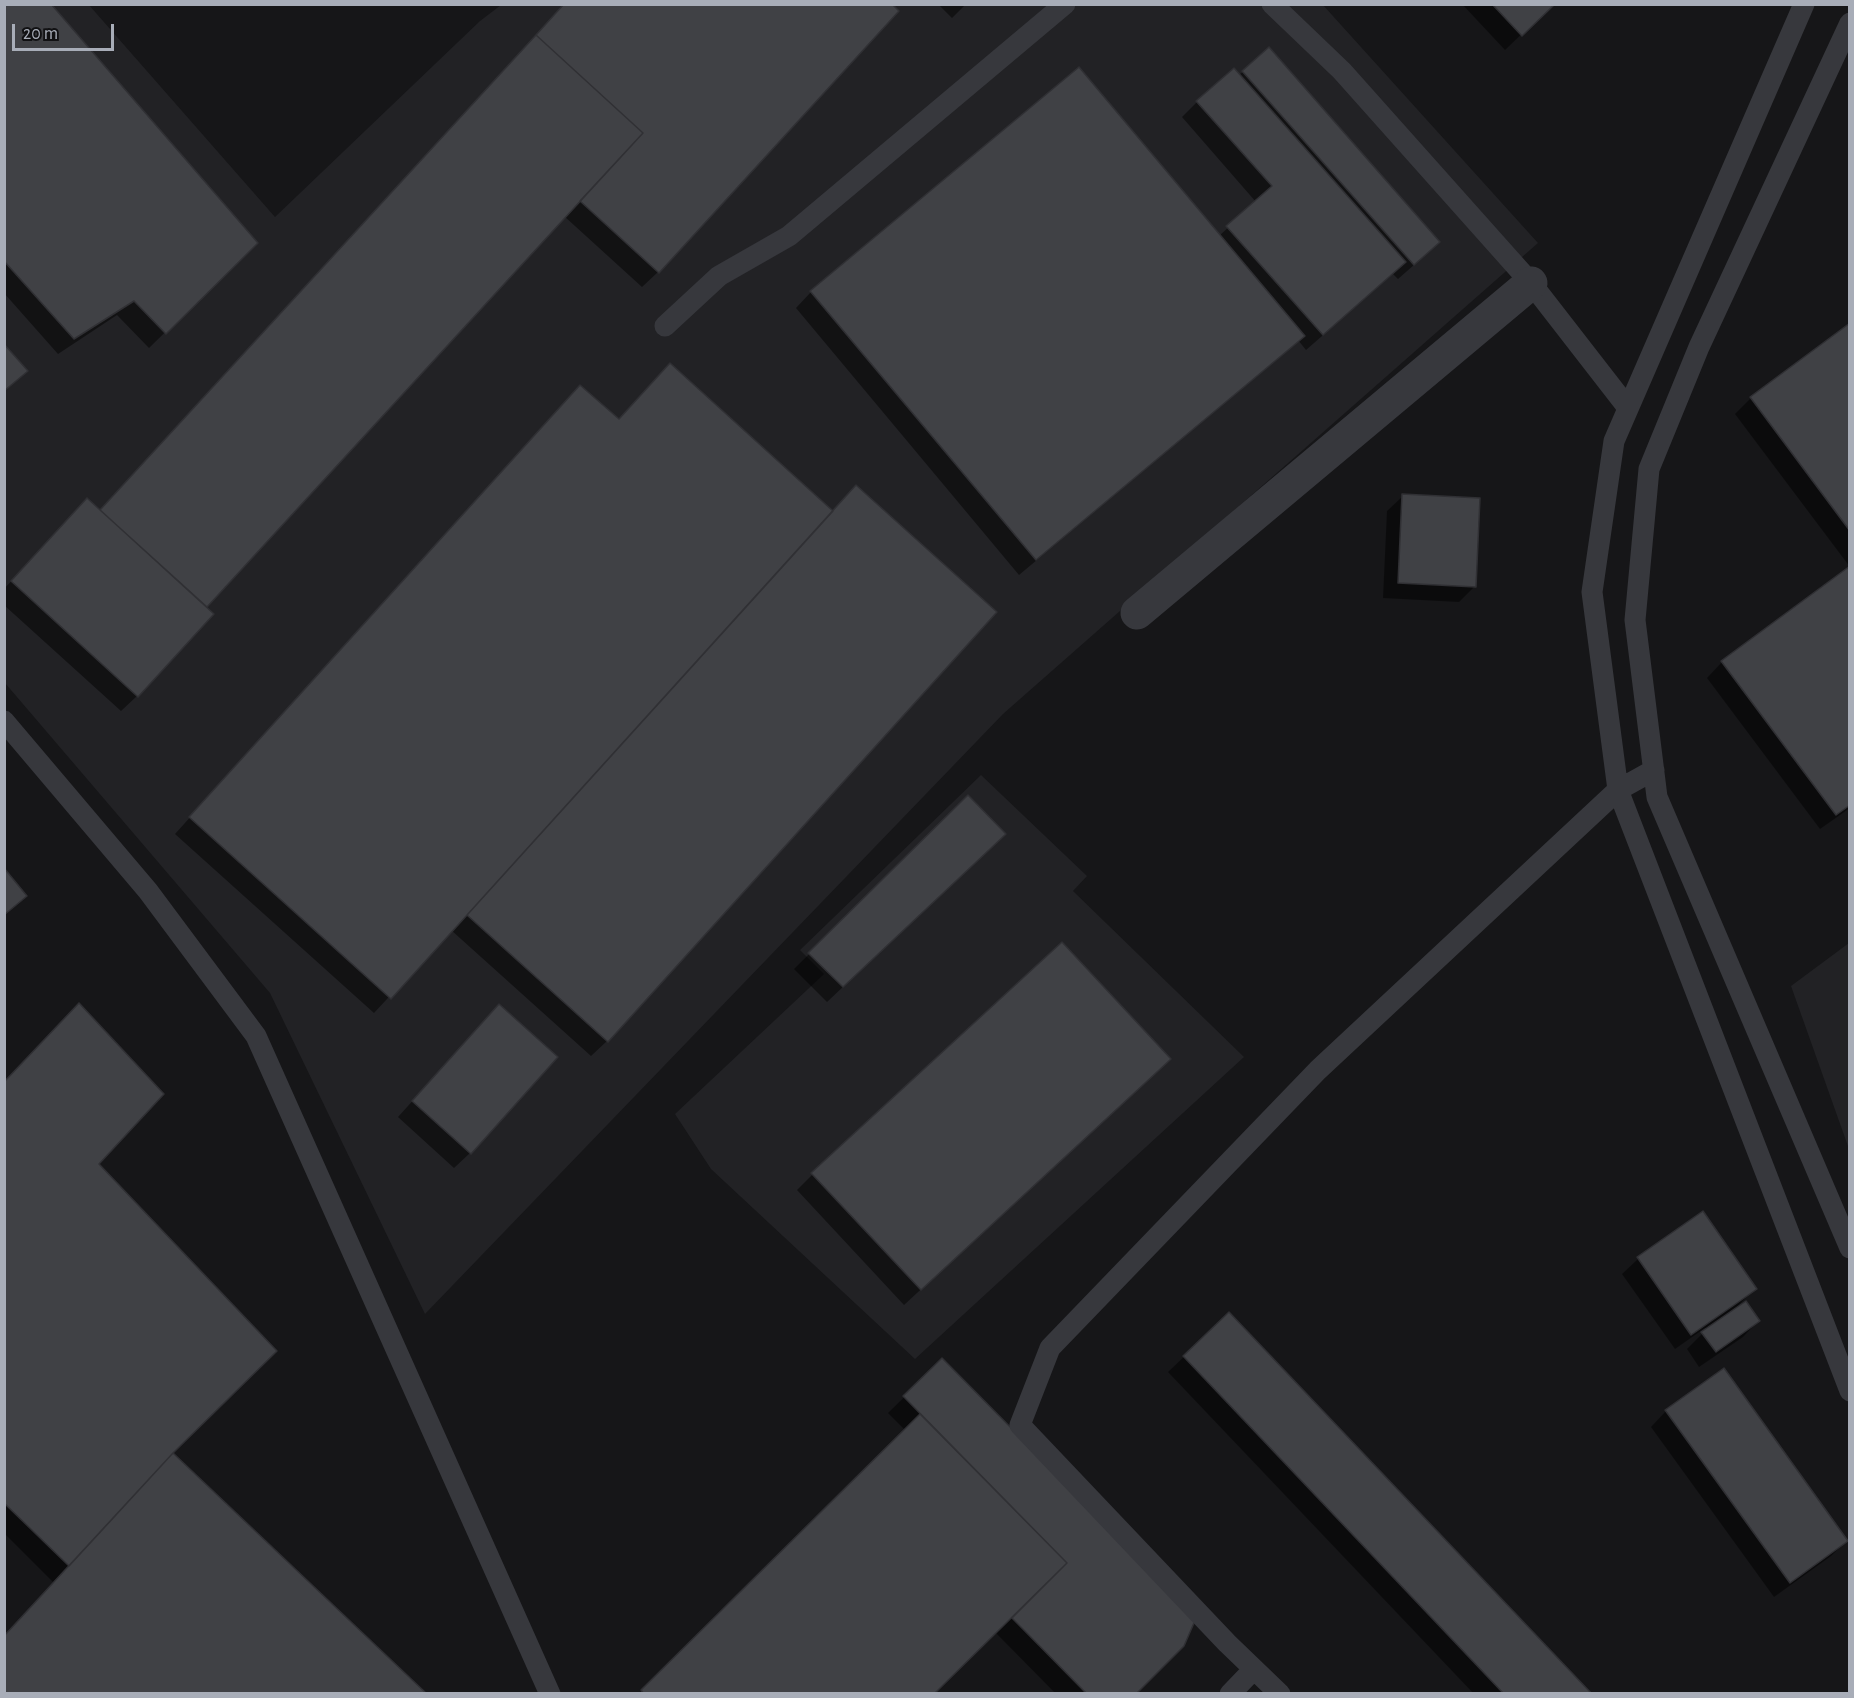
<!DOCTYPE html>
<html>
<head>
<meta charset="utf-8">
<style>
	body { margin:0 }
	#map { position:relative; width:1854px; height:1698px; overflow:hidden; background:#161618; font-family:"Alegreya Sans",sans-serif }
	canvas { display:block }
	.frame { position:absolute; inset:0; border:6px solid #a8adb8; pointer-events:none }
	.scale { position:absolute; left:12px; top:24px; width:102px; height:27px; box-sizing:border-box; border:3px solid #a8adb8; border-top:0; padding-left:8px; font-size:18px; line-height:21px; white-space:nowrap; color:#a8adb8; -webkit-text-stroke:4px #111113; paint-order:stroke }
</style>
</head>
<body>
<div id="map">
<canvas width="1854" height="1698"></canvas>
<div class="frame"></div>
<div class="scale">20 m</div>
</div>
<script>
const ctx = document.querySelector('canvas').getContext('2d');
ctx.lineJoin = 'round';
function fillPath(path, color) { ctx.fillStyle = color; ctx.fill(path, 'evenodd'); }
const poly = rows => new Path2D(rows.map(r => 'M' + r).join(''));
function stroke(path, color, width, dash) { ctx.strokeStyle = color; ctx.lineWidth = width; ctx.lineCap = dash ? 'butt' : 'round'; ctx.setLineDash(dash || []); ctx.stroke(path); }
fillPath(poly([
	[4,5,89,5,275,217,480,21,501,5,1323,5,1538,243,1003,714,425,1314,270,993,5,683],
	[981,775,1087,876,1073,891,1244,1057,915,1359,711,1169,675,1114,824,974,800,950],
	[1849,943,1849,1149,1791,986]
]), '#222225');
fillPath(poly([
	[4,4,256,243,149,348,117,315,58,354,4,293],
	[565,4,658,272,642,287,564,216,204,607,137,696,121,711,4,605,4,589,72,515,99,511],
	[938,4,966,4,952,18],
	[1462,4,1553,4,1505,50],
	[1243,72,1423,257,1398,279,1393,274,1306,350,1298,340,1287,351,1019,575,796,308,811,292,1219,236,1256,202,1182,117,1197,102],
	[1850,325,1850,567,1735,414,1751,398],
	[565,402,618,421,607,1041,591,1056,451,930,374,1013,175,834],
	[1403,496,1474,587,1459,602,1383,598,1387,511],
	[1850,568,1850,808,1820,829,1707,678,1722,662],
	[968,797,988,850,827,1002,794,969],
	[484,1022,470,1153,454,1168,398,1117],
	[1153,1075,904,1305,797,1190,813,1174],
	[4,1083,97,1164,171,1453,54,1583,4,1533],
	[1702,1214,1755,1288,1735,1309,1758,1321,1743,1337,1699,1367,1687,1349,1707,1329,1705,1328,1675,1349,1622,1274,1638,1259],
	[1229,1314,1590,1694,1474,1694,1168,1372],
	[942,1360,1195,1616,1134,1694,1056,1694,995,1632,933,1694,639,1694,906,1431,888,1413],
	[1666,1411,1846,1541,1831,1556,1774,1597,1651,1427]
]), '#0007');
const building = poly([
	[4,4,51,4,258,243,166,334,134,301,74,339,4,261,4,4],
	[564,4,892,4,899,11,659,273,580,201,643,133,536,35,564,4],
	[1492,4,1555,4,1522,36,1492,4],
	[536,35,643,133,207,607,100,510,536,35],
	[1269,47,1440,242,1414,265,1242,71,1269,47],
	[1079,67,1305,336,1036,560,810,291,1079,67],
	[1234,68,1406,262,1323,335,1226,226,1272,186,1196,101,1234,68],
	[1850,323,1850,531,1750,397,1850,323],
	[4,344,28,371,4,391,4,344],
	[670,363,833,511,391,999,189,817,580,385,619,419,670,363],
	[856,485,997,612,608,1042,467,915,856,485],
	[1402,494,1480,498,1476,587,1398,583,1402,494],
	[87,498,214,614,138,697,11,581,87,498],
	[1850,566,1850,805,1836,815,1721,661,1850,566],
	[968,795,1006,834,843,987,808,953,968,795],
	[4,868,27,896,4,915,4,868],
	[1062,942,1171,1059,921,1290,811,1173,1062,942],
	[79,1003,164,1094,99,1164,277,1351,173,1453,69,1566,4,1503,4,1082,79,1003],
	[499,1004,558,1057,471,1154,412,1101,499,1004],
	[1703,1211,1757,1289,1691,1335,1637,1257,1703,1211],
	[1746,1301,1760,1321,1716,1352,1701,1332,1746,1301],
	[1229,1312,1592,1694,1504,1694,1183,1356,1229,1312],
	[942,1358,1197,1616,1184,1646,1136,1694,1087,1694,1012,1618,1067,1563,903,1396,942,1358],
	[1724,1368,1848,1541,1790,1583,1665,1410,1724,1368],
	[920,1414,1067,1563,934,1694,644,1694,641,1690,920,1414],
	[173,1453,427,1694,4,1694,4,1636,173,1453]
]);
fillPath(building, '#404145');
stroke(building, '#303034', 1.5);
stroke(poly([
	[1272,4,1342,71,1531,283,1628,408],
	[1804,4,1614,441,1592,592,1618,790,1850,1391],
	[1850,23,1699,347,1649,469,1635,620,1657,797,1850,1248],
	[665,326,719,276,789,236,1065,4],
	[4,721,148,891,256,1036,550,1694],
	[1230,1694,1253,1670],
	[1280,1694,1227,1643,1020,1425,1050,1348,1318,1070,1618,790,1654,770]
]), '#37383d', 21);
stroke(poly([
	[1137,613,1531,283]
]), '#37383d', 33);
</script>
</body>
</html>
